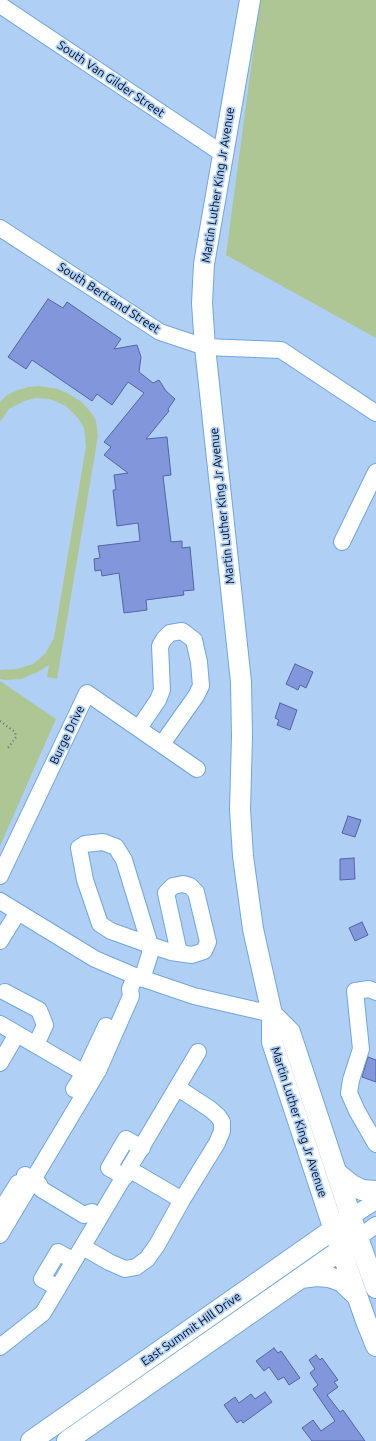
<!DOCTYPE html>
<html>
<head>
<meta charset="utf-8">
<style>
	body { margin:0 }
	canvas { display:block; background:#afd0f4 }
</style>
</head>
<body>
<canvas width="376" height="1441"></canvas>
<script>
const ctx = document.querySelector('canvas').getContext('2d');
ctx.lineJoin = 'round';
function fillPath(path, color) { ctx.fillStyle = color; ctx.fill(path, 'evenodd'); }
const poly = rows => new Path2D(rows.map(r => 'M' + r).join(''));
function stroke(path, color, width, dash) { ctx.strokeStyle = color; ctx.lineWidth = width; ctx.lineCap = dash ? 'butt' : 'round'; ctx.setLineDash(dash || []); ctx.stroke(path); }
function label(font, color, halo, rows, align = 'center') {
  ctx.font = font + ' Ubuntu,sans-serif'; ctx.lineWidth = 3.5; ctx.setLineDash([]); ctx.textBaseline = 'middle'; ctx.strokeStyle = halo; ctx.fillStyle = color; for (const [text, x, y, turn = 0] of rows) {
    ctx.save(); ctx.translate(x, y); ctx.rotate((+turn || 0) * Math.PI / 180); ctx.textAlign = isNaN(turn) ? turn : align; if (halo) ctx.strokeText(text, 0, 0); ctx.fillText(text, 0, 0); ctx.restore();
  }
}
fillPath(poly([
	[260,0,376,0,376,338,226,255],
	[39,386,58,389,67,393,82,402,93,415,96,421,98,436,57,679,47,677,49,665,38,672,28,676,21,679,5,680,0,679,0,670,17,669,33,664,45,654,54,638,86,446,84,428,78,418,66,406,50,399,35,398,22,402,9,409,0,422,0,402,7,395,18,390,28,387],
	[0,681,56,719,0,846]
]), '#adc694');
const building = poly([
	[48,299,63,308,67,302,121,339,114,349,137,345,141,357,139,372,153,383,159,380,166,391,175,399,168,409,169,411,146,439,167,437,171,475,163,476,171,542,182,541,182,548,190,547,194,590,183,591,184,595,146,600,147,610,124,613,119,573,102,576,101,570,95,571,94,559,100,558,98,546,140,541,138,523,117,526,113,490,116,490,114,475,128,473,104,455,111,447,104,442,144,393,128,382,112,405,97,394,92,401,32,360,26,369,8,357,48,299],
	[295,664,313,672,306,688,300,685,298,690,286,684,295,664],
	[280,703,297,710,290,730,277,725,279,720,275,718,280,703],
	[348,816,361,820,355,837,342,833,348,816],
	[354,858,355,879,340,880,340,859,354,858],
	[362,922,368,935,355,941,349,928,362,922],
	[368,1057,376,1060,376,1082,362,1077,368,1057],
	[274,1348,278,1353,281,1351,300,1378,289,1385,284,1377,278,1380,269,1367,264,1371,256,1361,274,1348],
	[316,1355,320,1360,322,1358,338,1380,334,1382,338,1387,327,1395,340,1412,343,1410,365,1441,312,1441,302,1428,313,1420,321,1431,335,1421,313,1389,318,1385,310,1373,315,1369,309,1360,316,1355],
	[265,1392,272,1402,243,1423,241,1420,237,1423,224,1405,235,1397,239,1403,251,1394,255,1399,265,1392]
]);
fillPath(building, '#8297db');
stroke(building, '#5264a3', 1);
const minor = poly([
	[0,5,223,154],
	[0,228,160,332,205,347,281,350,376,413],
	[342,542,376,472],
	[139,728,158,700,162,690,160,646,164,639,170,633,182,631,194,640,199,662,201,686,196,696,162,744],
	[0,876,87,693,197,769],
	[0,901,95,959,135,976,194,996,272,1014],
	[0,941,18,912],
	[142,979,150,954,150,945,124,860,116,847,103,842,85,844,79,848,85,880,100,924,111,931,150,945,171,952,192,955,204,951,208,942,196,892,190,886,183,884,173,886,166,893,179,953],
	[5,992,39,1010,45,1025,36,1045],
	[376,992,369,989,355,991,361,1049,351,1080,349,1093,357,1111,376,1144],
	[0,1024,84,1073],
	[0,1063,17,1034],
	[74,1089,84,1073,106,1026],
	[129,1169,182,1200],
	[25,1175,39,1184,41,1189,84,1215,92,1212],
	[125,1177,109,1168,126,1139,142,1148],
	[0,1212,18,1183],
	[351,1217,376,1201],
	[0,1235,98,1071,131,996,130,989,135,976],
	[358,1238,376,1225],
	[83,1247,109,1262,125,1269,136,1267,147,1259,157,1245,182,1200,217,1143,222,1131,222,1122,218,1116,210,1109,178,1088],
	[58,1288,42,1279,58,1252,74,1261],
	[0,1347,43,1313,198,1052]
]);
const major = poly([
	[250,0,204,264,202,303,205,347,241,682,242,736,240,810,243,856,253,929,272,1014,272,1042,334,1230,366,1321,376,1346],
	[272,1014,290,1032,358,1238,376,1288],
	[337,1173,352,1185,362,1190,376,1191],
	[301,1278,317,1276,329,1277,341,1281,357,1296],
	[31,1441,351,1217],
	[67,1441,358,1238]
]);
stroke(minor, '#6fa6df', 18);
stroke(major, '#6fa6df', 22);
stroke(poly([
	[0,721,15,732,16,737,8,748]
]), '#566c88', 2, [1, 3]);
stroke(minor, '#fff', 16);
stroke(major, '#fff', 20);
label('12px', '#000c20', '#afd0f4', [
	["South Van Gilder Street",111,79,34],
	["Martin Luther King Jr Avenue",218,185,-81],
	["South Bertrand Street",109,298,33],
	["Martin Luther King Jr Avenue",222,506,-96],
	["Burge Drive",67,735,-64],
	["Martin Luther King Jr Avenue",299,1122,72],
	["East Summit Hill Drive",191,1329,-35]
]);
</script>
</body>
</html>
